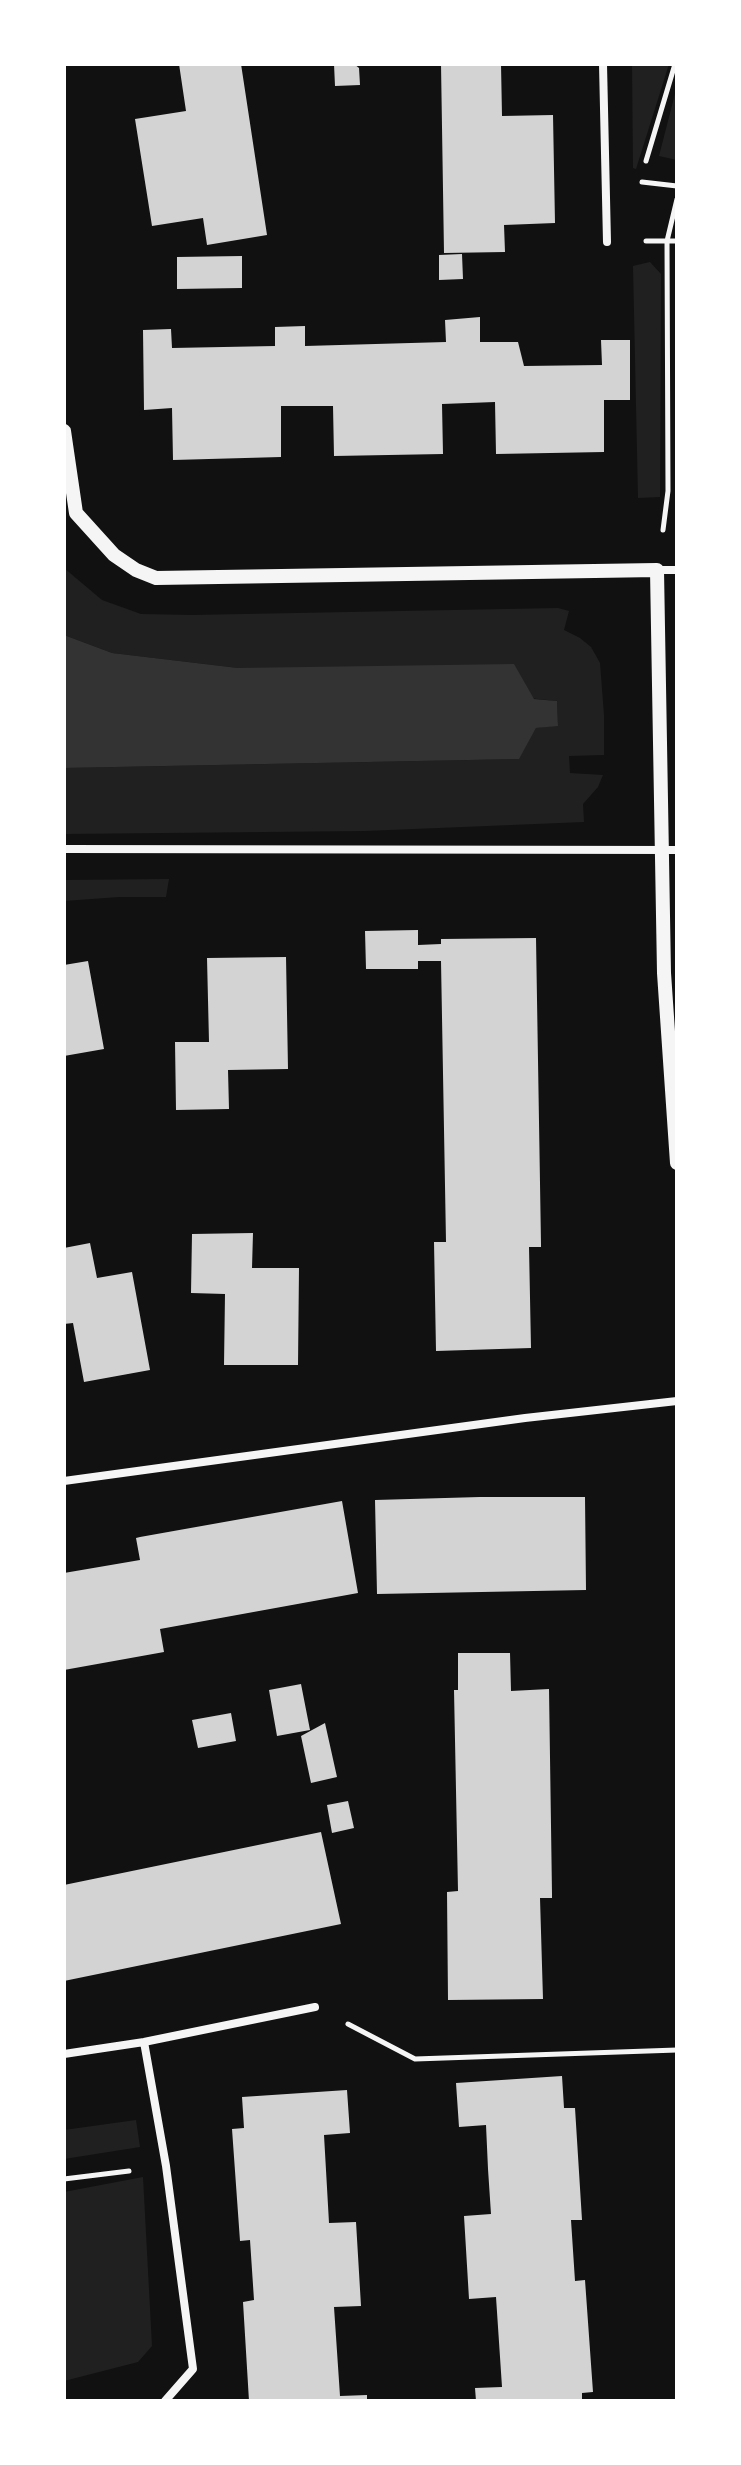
<!DOCTYPE html>
<html>
<head>
<meta charset="utf-8">
<style>
	body { margin:0 }
	#map { position:relative; width:741px; height:2465px; overflow:hidden; background:#111; font-family:Figtree,sans-serif }
	canvas { display:block }
	.frame { position:absolute; inset:0; border:66px solid #fff; pointer-events:none }
</style>
</head>
<body>
<div id="map">
<canvas width="741" height="2465"></canvas>
<div class="frame"></div>
</div>
<script>
const ctx = document.querySelector('canvas').getContext('2d');
ctx.lineJoin = 'round';
function fillPath(path, color) { ctx.fillStyle = color; ctx.fill(path, 'evenodd'); }
const poly = rows => new Path2D(rows.map(r => 'M' + r).join(''));
function stroke(path, color, width, dash) { ctx.strokeStyle = color; ctx.lineWidth = width; ctx.lineCap = dash ? 'butt' : 'round'; ctx.setLineDash(dash || []); ctx.stroke(path); }
fillPath(poly([
	[632,64,669,64,636,169,633,168],
	[677,86,677,160,659,156],
	[650,262,661,274,660,497,638,498,633,266],
	[64,568,102,600,141,614,192,615,558,608,569,611,564,630,580,638,591,647,600,663,604,715,604,755,569,756,570,773,603,775,598,787,583,804,584,822,365,831,64,834,64,768,518,759,536,728,558,725,557,701,238,668,112,653,64,635],
	[169,879,166,897,119,897,64,901,64,880],
	[136,2120,140,2147,64,2159,64,2130],
	[143,2177,152,2346,138,2362,64,2381,64,2192]
]), '#202020');
fillPath(poly([
	[64,635,112,653,238,668,514,664,534,699,557,701,558,726,536,728,519,759,64,768]
]), '#333');
fillPath(poly([
	[179,64,241,64,267,235,207,245,203,218,152,226,135,119,186,111],
	[334,64,354,64,359,68,360,85,335,86],
	[441,64,501,64,502,116,553,115,555,223,504,225,505,252,444,253],
	[462,254,463,279,439,280,439,255],
	[242,256,242,288,177,289,177,257],
	[480,317,480,342,518,342,524,366,602,365,601,340,630,340,630,400,604,400,604,452,496,454,495,402,442,404,443,454,334,456,333,406,281,406,281,457,173,460,172,408,144,410,143,330,171,329,172,348,275,346,275,327,305,326,305,346,446,342,445,320],
	[418,930,418,945,441,944,441,939,536,938,541,1244,541,1247,529,1247,531,1348,436,1351,434,1242,446,1242,441,961,418,961,418,969,366,969,365,931],
	[286,957,288,1069,228,1070,229,1109,176,1110,175,1042,209,1042,207,958],
	[88,961,104,1049,64,1056,64,965],
	[253,1233,252,1268,299,1268,298,1365,224,1365,225,1294,191,1293,192,1234],
	[90,1243,97,1278,132,1272,150,1370,84,1382,73,1323,64,1324,64,1248],
	[480,1497,585,1497,586,1590,377,1594,375,1500],
	[342,1501,358,1593,160,1629,164,1652,64,1670,64,1573,140,1560,136,1538,140,1537],
	[458,1653,510,1653,511,1691,549,1689,552,1894,552,1898,540,1898,543,1999,448,2000,447,1892,458,1891,454,1690,458,1690],
	[301,1684,310,1730,277,1736,269,1690],
	[231,1713,236,1741,198,1748,192,1720],
	[325,1723,337,1777,311,1783,301,1736],
	[348,1801,354,1828,332,1833,327,1805],
	[321,1832,341,1924,64,1981,64,1885],
	[562,2076,564,2108,575,2108,582,2220,571,2220,575,2281,585,2280,593,2392,582,2393,582,2401,476,2401,475,2388,502,2387,496,2297,469,2299,464,2216,491,2214,488,2169,486,2125,459,2127,456,2083],
	[347,2090,350,2133,324,2135,329,2223,356,2222,361,2306,334,2307,340,2396,367,2395,367,2401,249,2401,243,2302,254,2300,250,2240,240,2241,232,2129,244,2128,242,2097]
]), '#d3d3d3');
stroke(poly([
	[646,161,675,64],
	[642,182,677,186],
	[646,241,677,241],
	[663,530,668,491,667,241,677,199],
	[348,2024,415,2059,677,2050],
	[64,2179,129,2171]
]), '#f5f5f5', 5);
stroke(poly([
	[603,64,607,242],
	[657,570,677,570],
	[64,849,677,850],
	[64,1481,525,1418,677,1401],
	[144,2042,166,2166,193,2369,165,2401],
	[64,2054,144,2042,315,2007]
]), '#f5f5f5', 8);
stroke(poly([
	[64,431,76,513,114,555,136,570,156,578,657,570,664,973,677,1163]
]), '#f5f5f5', 14);
</script>
</body>
</html>
